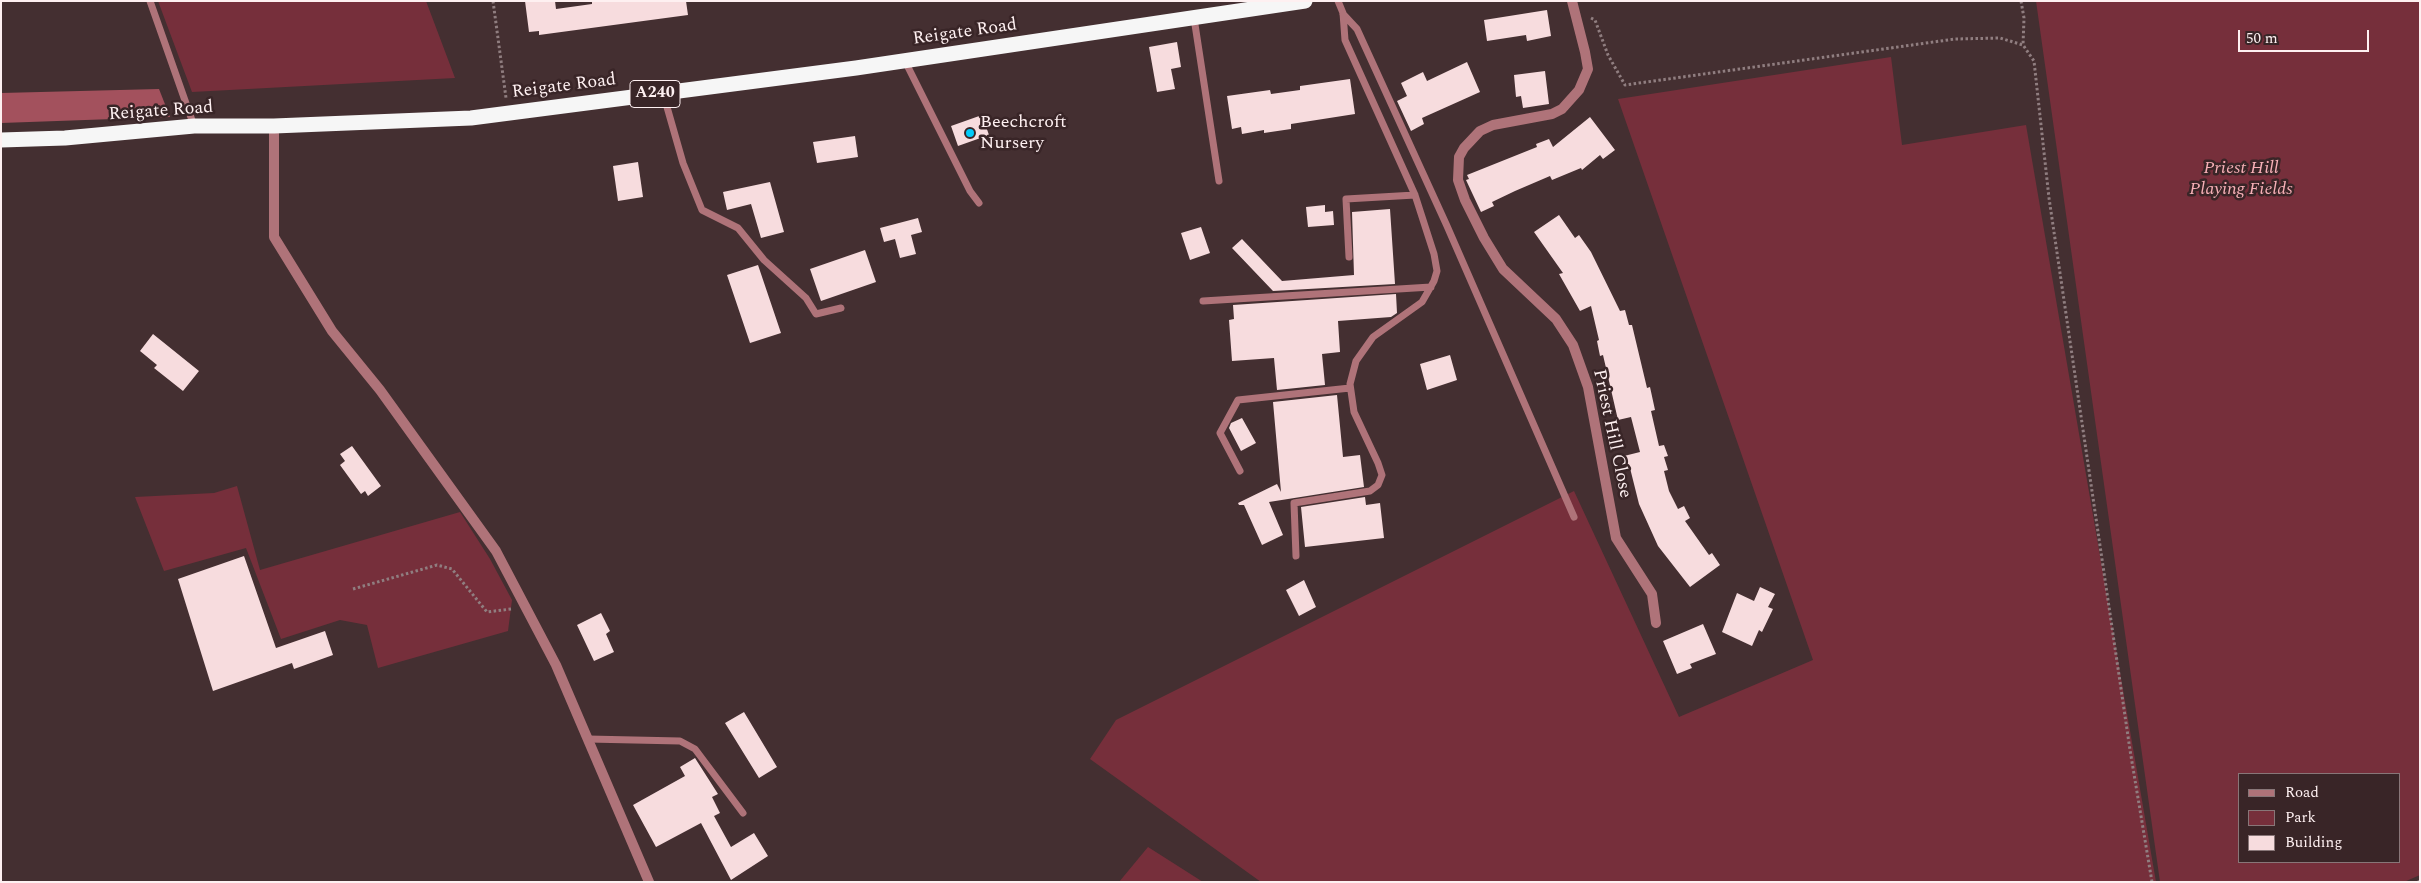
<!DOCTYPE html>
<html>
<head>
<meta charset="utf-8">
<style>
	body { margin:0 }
	#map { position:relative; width:2421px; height:883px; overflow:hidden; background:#442f31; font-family:Spectral,serif }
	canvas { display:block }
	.frame { position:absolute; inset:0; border:2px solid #fef0f1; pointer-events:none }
	.legend { position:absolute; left:2238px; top:773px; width:162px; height:90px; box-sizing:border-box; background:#392527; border:1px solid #887678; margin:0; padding:6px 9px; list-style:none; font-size:15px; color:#fef0f1 }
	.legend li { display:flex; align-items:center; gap:10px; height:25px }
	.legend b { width:25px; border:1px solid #887678 }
	.scale { position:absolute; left:2238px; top:30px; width:131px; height:22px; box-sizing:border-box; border:2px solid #fef0f1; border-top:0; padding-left:6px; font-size:15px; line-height:18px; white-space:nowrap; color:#fef0f1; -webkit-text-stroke:4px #392527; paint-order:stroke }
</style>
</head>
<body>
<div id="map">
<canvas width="2421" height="883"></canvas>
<div class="frame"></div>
<ul class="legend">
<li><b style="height:6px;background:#af7379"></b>Road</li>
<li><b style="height:14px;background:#762f3b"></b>Park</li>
<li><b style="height:14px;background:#f7dcde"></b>Building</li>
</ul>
<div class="scale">50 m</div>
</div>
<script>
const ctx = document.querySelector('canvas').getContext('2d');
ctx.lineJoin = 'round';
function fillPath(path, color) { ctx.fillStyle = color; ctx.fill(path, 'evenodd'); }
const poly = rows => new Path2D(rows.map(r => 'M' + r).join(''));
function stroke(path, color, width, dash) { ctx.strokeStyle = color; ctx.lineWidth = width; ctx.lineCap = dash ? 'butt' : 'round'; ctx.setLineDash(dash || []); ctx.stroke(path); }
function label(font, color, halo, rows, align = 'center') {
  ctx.font = font + ' Spectral,serif'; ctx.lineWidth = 5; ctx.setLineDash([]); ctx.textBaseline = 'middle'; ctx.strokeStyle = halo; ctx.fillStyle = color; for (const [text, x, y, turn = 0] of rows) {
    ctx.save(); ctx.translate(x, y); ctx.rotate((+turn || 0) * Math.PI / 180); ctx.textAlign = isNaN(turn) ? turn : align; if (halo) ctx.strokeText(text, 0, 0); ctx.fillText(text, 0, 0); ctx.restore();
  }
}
fillPath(poly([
	[158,1,426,1,455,78,192,92],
	[2036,1,2420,1,2420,875,2404,882,2160,882],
	[2240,774,2400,774,2400,862,2240,862],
	[1891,57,1902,145,2026,125,2156,882,1261,882,1090,759,1116,720,1574,491,1679,717,1813,660,1618,99],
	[237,486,260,570,460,512,490,559,512,600,508,631,378,668,367,625,340,620,281,639,246,548,164,571,135,497,214,493],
	[1148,847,1203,882,1119,882]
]), '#762f3b');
fillPath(poly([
	[159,89,170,117,1,123,1,93]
]), '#a3515d');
fillPath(poly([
	[525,1,555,1,556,9,592,4,592,1,686,1,688,15,539,35,539,31,529,32],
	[1547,10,1551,36,1527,41,1526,35,1487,41,1484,20],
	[1177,42,1181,67,1171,69,1175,89,1157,92,1149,47],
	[1467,62,1480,92,1422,118,1424,124,1411,131,1397,101,1407,96,1401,83,1423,72,1427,81],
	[1545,71,1549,104,1523,108,1521,96,1516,97,1514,75],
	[1350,79,1355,114,1291,124,1291,129,1264,133,1264,130,1242,134,1241,127,1232,129,1227,96,1270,90,1271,94,1300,90,1300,86],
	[982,115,989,135,958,146,951,126],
	[1590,117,1615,150,1603,159,1600,155,1582,170,1581,168,1552,180,1550,176,1515,191,1492,202,1494,206,1481,212,1466,180,1469,179,1467,175,1537,147,1536,144,1549,139,1553,147],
	[855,136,858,157,817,163,813,142],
	[638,162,643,197,618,201,613,166],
	[770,182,784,232,761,238,751,204,727,210,723,192],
	[1325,205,1325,212,1333,211,1334,225,1308,227,1306,207],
	[1390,209,1395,284,1273,291,1232,248,1242,239,1282,281,1354,275,1352,212],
	[1559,215,1575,238,1579,235,1591,252,1620,311,1625,310,1629,325,1632,325,1647,388,1650,387,1655,410,1651,411,1659,446,1664,445,1668,456,1664,457,1668,470,1664,471,1669,491,1678,509,1684,506,1690,518,1685,521,1709,555,1712,553,1720,565,1690,587,1658,546,1639,504,1630,468,1628,469,1624,456,1640,452,1631,417,1618,420,1603,355,1600,356,1597,341,1599,340,1591,306,1580,311,1559,274,1563,273,1534,232],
	[918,218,922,232,911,235,916,254,900,258,895,239,884,242,880,228],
	[1201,227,1210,253,1190,260,1181,233],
	[865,250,876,282,821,301,810,269],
	[758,265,781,333,750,343,727,275],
	[1396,294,1397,313,1391,317,1338,321,1340,352,1322,354,1325,385,1277,390,1274,358,1232,361,1229,320,1234,319,1233,305],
	[153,334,199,371,183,391,154,368,157,365,140,351],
	[1450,355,1457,380,1427,390,1420,364],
	[1337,395,1343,457,1360,455,1364,487,1269,502,1283,535,1262,545,1244,505,1239,505,1238,503,1277,484,1281,492,1273,402],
	[1242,418,1256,443,1241,451,1229,428,1231,423],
	[352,446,381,486,368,496,365,491,361,494,340,465,345,461,340,454],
	[1365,497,1366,505,1380,503,1384,538,1305,547,1301,507],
	[244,556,276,648,325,631,333,655,294,669,292,663,213,691,178,579],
	[1304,580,1316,607,1299,616,1286,590],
	[1760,587,1775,594,1768,607,1773,609,1762,632,1759,630,1752,646,1722,632,1737,593,1754,601],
	[601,613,610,631,606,634,614,652,594,661,577,625],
	[1703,624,1716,654,1690,664,1692,668,1677,674,1663,641],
	[744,712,777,767,759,778,725,723],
	[695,758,718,794,712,797,720,813,714,816,731,847,754,833,768,856,731,880,701,823,656,847,633,805,685,776,680,767]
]), '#f7dcde');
stroke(poly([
	[493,1,506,98],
	[2021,1,2024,18,2023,45],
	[1591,18,1595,20,1608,55,1625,85,1955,39,2000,38,2023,45,2034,61,2049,198,2130,750,2152,882],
	[353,589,437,565,452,569,487,612,511,609],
	[2418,882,2420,881]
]), '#907e80', 3, [2.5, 2.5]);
stroke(poly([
	[150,1,194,126],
	[1343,14,1357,29,1447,226,1574,517],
	[1194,18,1219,181],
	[905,61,970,191,979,203],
	[663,93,683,163,702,210,738,228,764,260,806,298,816,314,841,308],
	[1349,257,1346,199,1415,195],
	[1203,301,1431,287],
	[1240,471,1220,433,1238,400,1350,388],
	[1296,556,1294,503,1370,491,1378,485,1382,475,1378,463,1354,412,1350,384,1356,361,1373,337,1422,302,1434,281,1437,271,1434,254,1415,195,1345,40,1343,13,1338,1],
	[588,739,680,741,695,749,743,813]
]), '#af7379', 7);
stroke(poly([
	[1572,1,1585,52,1588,69,1579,90,1562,109,1552,114,1493,125,1480,131,1464,148,1459,157,1458,180,1465,200,1484,238,1503,269,1556,319,1573,345,1588,387,1616,538,1652,594,1656,623],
	[274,126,274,237,332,331,380,390,496,551,556,665,649,882]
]), '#af7379', 10);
stroke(poly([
	[1,140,65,138,194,126,274,126,471,118,856,68,1305,1]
]), '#f6f6f6', 15);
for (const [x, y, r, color] of [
	[970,133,5,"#02cbf9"]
]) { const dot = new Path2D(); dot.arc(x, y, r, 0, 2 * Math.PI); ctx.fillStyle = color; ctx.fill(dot); stroke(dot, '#392527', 2); }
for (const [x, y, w] of [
	[655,94,50]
]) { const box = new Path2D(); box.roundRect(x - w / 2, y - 13.5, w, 27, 4); ctx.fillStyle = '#392527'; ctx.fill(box); stroke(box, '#fef0f1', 1); }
label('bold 16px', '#fef0f1', null, [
	["A240",655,94]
]);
label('18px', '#fef0f1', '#392527', [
	["Reigate Road",965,33,-8],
	["Reigate Road",564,87,-7],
	["Reigate Road",161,112,-4],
	["Priest Hill Close",1611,434,78]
]);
label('18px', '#fef0f1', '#392527', [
	["Beechcroft",980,123],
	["Nursery",980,144]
], 'left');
label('italic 18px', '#f7b0b7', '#392527', [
	["Priest Hill",2241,169],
	["Playing Fields",2241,190]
]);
</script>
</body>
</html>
